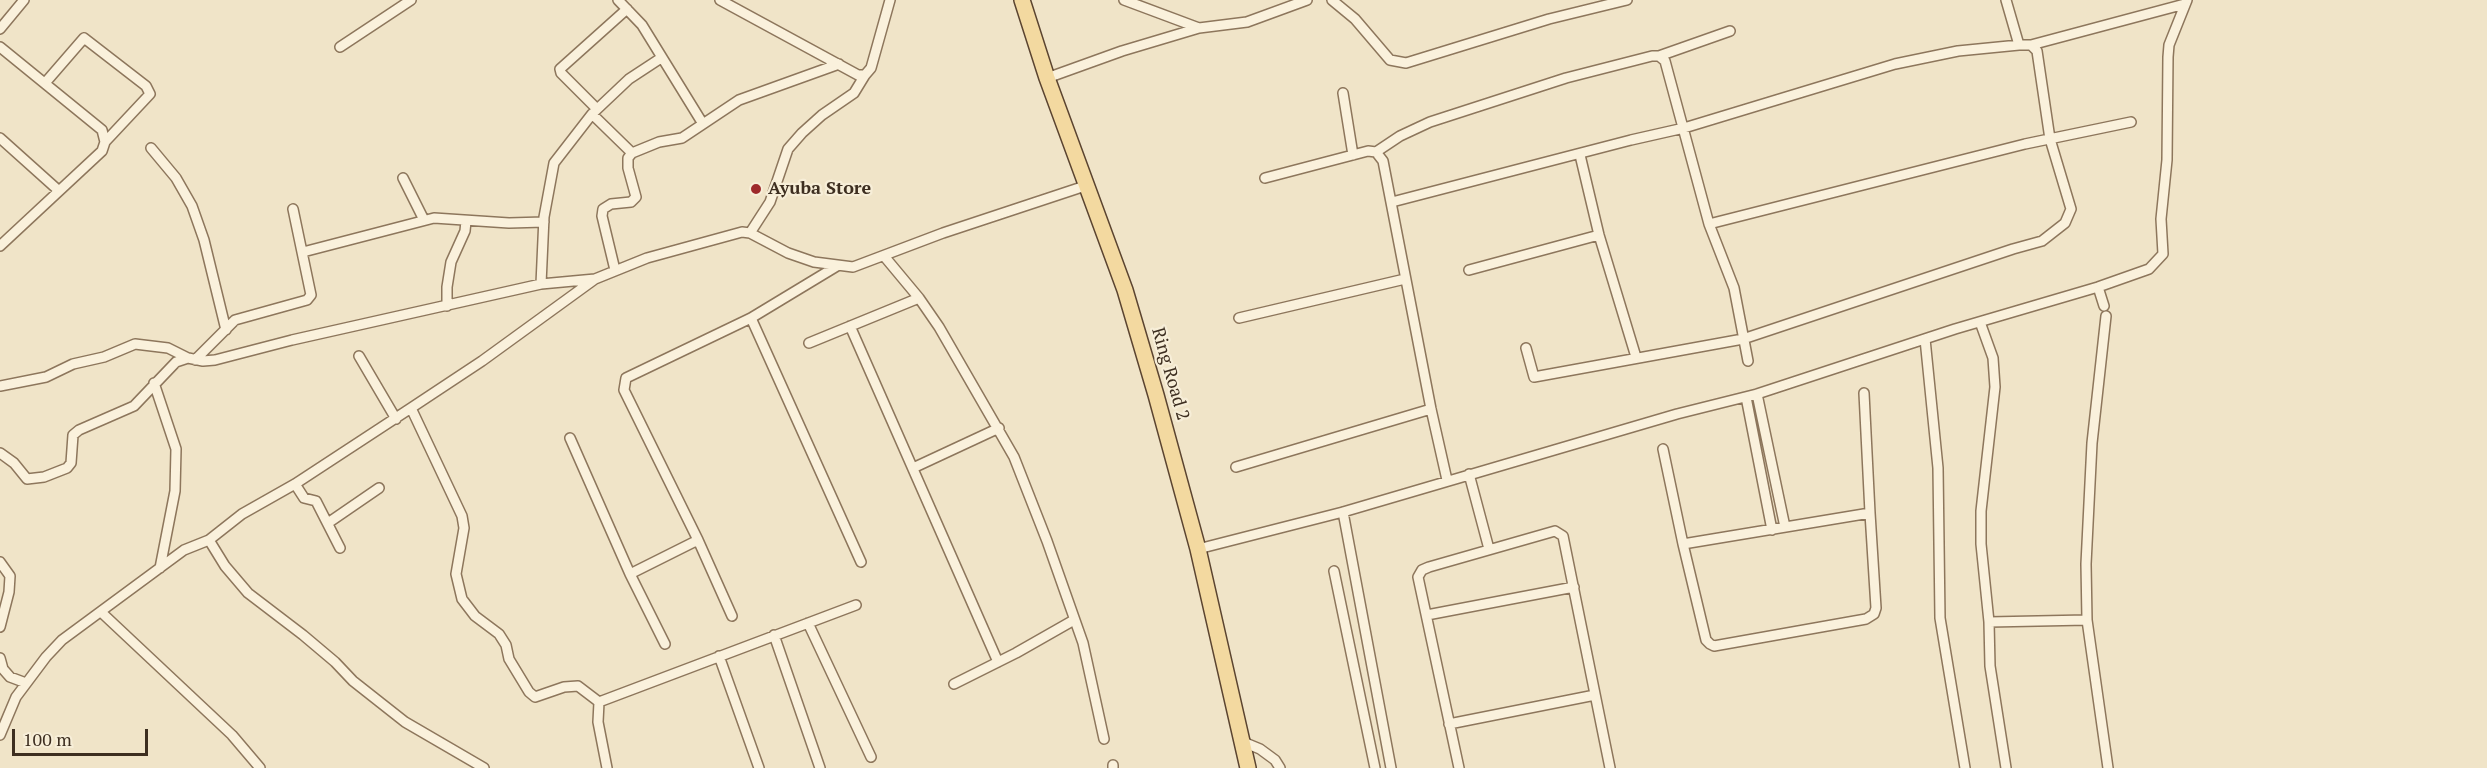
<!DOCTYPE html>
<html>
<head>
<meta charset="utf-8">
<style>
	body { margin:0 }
	#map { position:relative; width:2487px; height:768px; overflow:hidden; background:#f0e4c8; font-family:"PT Serif",serif }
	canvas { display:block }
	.scale { position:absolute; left:12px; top:729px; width:136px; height:27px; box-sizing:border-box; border:3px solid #3d2e20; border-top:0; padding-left:8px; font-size:18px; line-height:21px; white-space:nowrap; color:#3d2e20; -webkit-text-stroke:4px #f7eed8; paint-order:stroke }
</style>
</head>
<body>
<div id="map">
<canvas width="2487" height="768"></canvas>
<div class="scale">100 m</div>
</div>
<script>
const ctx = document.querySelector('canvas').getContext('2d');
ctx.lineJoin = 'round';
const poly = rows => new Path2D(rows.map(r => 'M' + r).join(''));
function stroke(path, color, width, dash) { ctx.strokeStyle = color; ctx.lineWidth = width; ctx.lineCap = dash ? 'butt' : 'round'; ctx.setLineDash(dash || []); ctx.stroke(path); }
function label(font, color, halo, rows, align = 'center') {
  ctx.font = font + ' "PT Serif",serif'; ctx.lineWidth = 4.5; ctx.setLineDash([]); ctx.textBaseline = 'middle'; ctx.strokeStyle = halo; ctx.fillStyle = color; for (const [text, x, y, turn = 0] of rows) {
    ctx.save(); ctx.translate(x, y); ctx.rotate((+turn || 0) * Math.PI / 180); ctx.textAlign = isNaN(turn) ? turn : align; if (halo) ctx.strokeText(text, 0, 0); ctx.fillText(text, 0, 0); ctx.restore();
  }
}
const street = poly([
	[618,0,642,25,703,124],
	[720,0,858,75,865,75,871,68,890,0],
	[1124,0,1199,28],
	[1332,0,1355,19,1390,60,1406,63,1549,19,1627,0],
	[2006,0,2019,45],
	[0,29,24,0],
	[2031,45,2185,4],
	[0,47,102,130,105,142],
	[340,47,411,0],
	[1659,56,1730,31],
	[1047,78,1122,51,1199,28,1247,22,1307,0],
	[1343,93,1353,155],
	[597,109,561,73,560,69,627,9],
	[592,114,632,153],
	[0,138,58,190],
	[151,148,176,178,192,206,204,240,226,330],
	[1376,152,1400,136,1430,122,1566,78,1652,56,1659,56,1665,61,1709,224,1734,288,1748,361],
	[1580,155,1599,235,1636,357],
	[403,178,424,220],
	[1265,178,1368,151,1376,152,1383,161,1431,409,1447,480],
	[1392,202,1631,140,1684,128,1895,64,1958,51,2019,45,2031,45,2037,51,2050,139,2071,209,2065,223,2042,241,2013,249,1743,339,1534,377,1526,348],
	[1709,224,2025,144,2131,122],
	[750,233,770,202,788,149,802,133,822,115,854,93,865,75],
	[0,246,102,151,105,142,150,94,146,86,84,38,45,83],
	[303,252,434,218,509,223,544,222],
	[884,256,919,298,939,327,1014,457,1047,541,1083,643,1104,739],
	[615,270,602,216,603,209,611,204,631,202,636,197,628,168,628,158,632,153,659,142,682,138,739,100,839,64],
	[1469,270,1599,235],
	[541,284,544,217,554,163,592,114,629,79,661,58],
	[2098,287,2104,306],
	[447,306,447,287,451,262,465,231,466,221],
	[2106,316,2092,443,2086,564,2087,620,2108,768],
	[751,318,861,562],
	[1239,318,1405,279],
	[1980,322,1993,358,1995,387,1981,511,1981,544,1989,622,1990,666,2006,768],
	[850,326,998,662],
	[1925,339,1938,468,1940,618,1965,768],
	[809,343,919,298],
	[359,356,396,419],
	[195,360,235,320,307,300,311,295,293,209],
	[154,383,176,449,175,491,160,568],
	[0,386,46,377,73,364,104,357,135,344,168,348,188,358],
	[1864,393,1870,513],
	[1757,394,1785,527],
	[1746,397,1772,530],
	[411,408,462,516,464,528,456,574,462,599,475,616,499,634,506,645,509,659,529,692,535,697,564,687,578,686,599,702],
	[570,438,630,574,698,540,624,390,626,378,751,318,837,266],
	[1663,449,1683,544,1706,640,1710,644,1714,646,1866,619,1874,614,1876,608,1870,513,1683,544],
	[0,453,14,463,27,479,44,477,67,468,71,463,73,435,79,430,134,406,176,362,188,358,203,361,215,360,292,340,541,284,595,279],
	[1236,467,1431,409],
	[913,468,999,428],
	[1469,474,1489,549],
	[295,484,304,498,316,501,340,548],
	[1343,512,1391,768],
	[328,523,379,488],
	[209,540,225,566,248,593,303,635,335,662,353,681,405,722,484,768],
	[698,540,732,616],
	[1198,549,1343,512,1677,414,1757,394,1955,329,2098,287,2149,269,2163,254,2161,219,2167,160,2168,57,2169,45,2187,0],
	[0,562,10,576,9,592,0,627],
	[1334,571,1375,768],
	[630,574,665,644],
	[101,612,232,735,260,768],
	[1427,615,1574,587],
	[1989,622,2087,620],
	[808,623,871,757],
	[774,635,820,768],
	[719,656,759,768],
	[0,658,3,669,10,677,26,683],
	[954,684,1016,653,1074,620],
	[1449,724,1595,695],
	[0,735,16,697,46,657,62,640,184,550,209,540,242,514,295,484,411,408,482,361,595,279,647,258,742,232,750,233,788,253,814,262,853,267,943,233,1088,185],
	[1243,742,1260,749,1275,760,1280,768],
	[1113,765,1113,768],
	[607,768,598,722,599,702,856,605],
	[1459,768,1418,577,1422,570,1429,567,1555,531,1563,536,1610,768]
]);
const primary = poly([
	[1022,0,1047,78,1125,290,1156,395,1198,549,1248,768]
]);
stroke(street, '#8d765c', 12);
stroke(primary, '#5b4430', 18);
stroke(street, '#faf1dc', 9);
stroke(primary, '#f3d9a0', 15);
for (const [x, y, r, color] of [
	[756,189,6,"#9e2a2b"]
]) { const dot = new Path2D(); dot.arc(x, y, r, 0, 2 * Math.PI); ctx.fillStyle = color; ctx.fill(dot); stroke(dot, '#f7eed8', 2); }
label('bold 18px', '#3d2e20', '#f7eed8', [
	["Ayuba Store",768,189]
], 'left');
label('18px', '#3d2e20', '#f7eed8', [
	["Ring Road 2",1170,374,74]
]);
</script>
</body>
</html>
